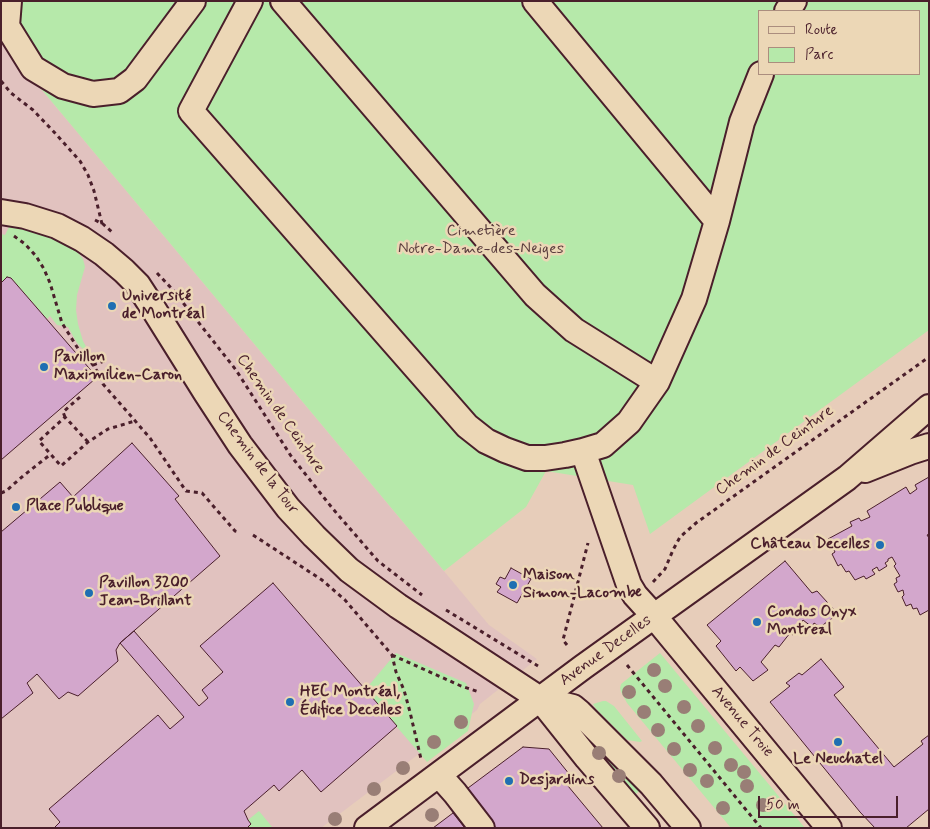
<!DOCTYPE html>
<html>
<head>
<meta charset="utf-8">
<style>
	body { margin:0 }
	#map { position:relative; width:930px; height:829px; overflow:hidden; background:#e7cdba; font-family:Mynerve,sans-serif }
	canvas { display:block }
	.frame { position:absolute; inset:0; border:2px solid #4a1f2b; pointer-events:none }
	.legend { position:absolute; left:758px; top:10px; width:162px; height:65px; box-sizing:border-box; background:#ecd7b6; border:1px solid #ab8d7e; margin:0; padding:6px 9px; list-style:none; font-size:15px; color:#4a1f2b }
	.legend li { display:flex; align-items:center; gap:10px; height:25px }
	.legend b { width:25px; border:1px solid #ab8d7e }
	.scale { position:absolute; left:758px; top:796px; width:140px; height:22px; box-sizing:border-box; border:2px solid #4a1f2b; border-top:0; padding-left:6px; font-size:15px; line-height:18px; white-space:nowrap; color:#4a1f2b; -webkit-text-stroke:4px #ecd7b6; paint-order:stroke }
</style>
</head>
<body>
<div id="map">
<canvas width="930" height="829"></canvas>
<div class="frame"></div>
<ul class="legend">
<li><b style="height:6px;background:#ecd7b6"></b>Route</li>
<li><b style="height:14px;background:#b6e9aa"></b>Parc</li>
</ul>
<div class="scale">50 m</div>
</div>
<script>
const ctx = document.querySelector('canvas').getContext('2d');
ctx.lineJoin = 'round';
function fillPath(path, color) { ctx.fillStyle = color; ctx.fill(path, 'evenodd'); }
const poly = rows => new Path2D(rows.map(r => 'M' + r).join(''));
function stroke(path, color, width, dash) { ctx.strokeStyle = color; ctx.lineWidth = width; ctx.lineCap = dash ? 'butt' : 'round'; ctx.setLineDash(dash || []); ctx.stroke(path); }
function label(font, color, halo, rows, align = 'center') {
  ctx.font = font + ' Mynerve,sans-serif'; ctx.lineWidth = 5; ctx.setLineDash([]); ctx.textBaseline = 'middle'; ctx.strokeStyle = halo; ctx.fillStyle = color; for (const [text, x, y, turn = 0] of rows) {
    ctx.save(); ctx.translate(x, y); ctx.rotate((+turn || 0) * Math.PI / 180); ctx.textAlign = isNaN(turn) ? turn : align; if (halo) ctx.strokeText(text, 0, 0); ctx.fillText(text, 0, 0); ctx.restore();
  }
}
fillPath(poly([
	[1,41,489,625,537,659,480,704,477,710,321,828,1,828]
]), '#e1c2bf');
fillPath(poly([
	[1,1,929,1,929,330,650,534,633,485,546,471,526,507,444,571,1,41],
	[759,11,919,11,919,74,759,74],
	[11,223,65,241,76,250,83,259,85,267,77,295,76,310,78,324,83,341,89,352,87,353,77,343,68,327,57,325,50,316,47,319,11,278,7,277,1,283,1,234,5,235],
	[396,653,466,683,474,704,468,731,427,762,365,690],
	[660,653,805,828,731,828,627,703,621,692,620,688,621,684],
	[603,701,606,701,614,706,642,741,640,742,627,740,597,710,593,704],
	[577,724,641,789,631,799,572,728],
	[259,811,273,828,247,828,251,824,248,820]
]), '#b6e9aa');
const building = poly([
	[7,277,11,278,95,375,95,379,1,460,1,283,7,277],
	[132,443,179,496,175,499,220,556,120,643,116,650,118,661,78,696,68,692,59,699,37,674,27,683,33,693,1,719,1,532,60,482,73,497,132,443],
	[929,477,929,534,927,535,929,538,929,610,920,615,917,608,913,609,911,604,906,606,902,597,904,595,903,590,898,592,894,584,897,582,896,578,900,576,894,566,896,564,892,557,888,559,888,561,885,563,887,566,879,571,877,567,872,570,875,574,866,579,864,576,855,580,849,571,846,572,841,564,838,566,832,554,835,552,828,539,852,526,850,522,859,518,861,521,870,517,867,511,906,487,910,494,917,489,915,485,929,477],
	[785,561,812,593,817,591,838,614,820,627,814,623,812,627,803,620,793,635,790,633,779,647,775,645,761,662,768,670,753,681,740,667,736,671,716,646,721,641,707,625,785,561],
	[511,568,531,579,517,603,497,592,501,587,496,584,500,577,505,579,511,568],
	[273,583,397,726,321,792,302,770,279,791,274,785,244,811,248,820,251,824,247,828,54,828,60,822,49,809,158,715,170,729,184,717,120,643,134,631,199,706,208,698,202,690,223,672,200,646,273,583],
	[821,659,844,687,834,695,894,767,923,744,921,741,929,735,929,809,906,828,875,828,860,812,770,702,790,686,786,683,799,673,802,675,821,659],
	[523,747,549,749,574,780,568,786,603,828,494,828,464,791,523,747],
	[453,813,465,828,433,828,453,813]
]);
fillPath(building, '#d3a7cc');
stroke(building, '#4a1f2b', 1);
const minor = poly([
	[9,1,7,26,33,68,63,86,93,94,119,91,135,79,193,1],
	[250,1,191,111,467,426,486,441,505,450,527,458,545,458,565,455,583,451,603,445,629,422,657,382,694,299,717,221,742,122,761,74],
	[283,1,535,295,574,330,657,382],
	[535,1,717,221],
	[787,11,794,1],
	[1,212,25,216,57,226,82,239,104,254,124,271,138,285,151,305,206,393,240,445,288,508,314,536,349,570,398,606,540,699,573,707,579,712,651,784,688,828],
	[583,451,629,585,635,595,654,616,829,828],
	[865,470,910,452,929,446],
	[540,699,587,758,647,828],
	[439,775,455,793,482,828],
	[367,828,583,667,847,478,929,407]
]);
stroke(minor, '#4a1f2b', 28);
stroke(poly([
	[1,81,11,93,33,110,54,132,80,161,88,175,94,191,102,224],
	[95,220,103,224,112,232],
	[14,236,25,244,36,256,44,269,50,283,62,323,82,355,90,361,93,365,99,374,103,384,150,438,186,491,202,493,235,531,239,532],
	[157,273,173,290,236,370,291,456,333,509,378,561,422,595],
	[93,365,107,360],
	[65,417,63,412,80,397],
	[88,442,65,417,39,441,61,466,88,442,108,429,135,421],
	[1,493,6,491,23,476,51,454],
	[253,535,322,580,345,600,392,655,396,672,404,690,410,712,421,759],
	[653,582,665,569,673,550,680,537,696,523,929,357],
	[446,610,538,666],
	[567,645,563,640,588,543],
	[392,655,461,686,479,692],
	[627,665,761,828]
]), '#4a1f2b', 3, [4, 4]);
stroke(minor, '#ecd7b6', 24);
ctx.fillStyle = '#997e76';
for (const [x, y] of [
	[654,670],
	[665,686],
	[629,692],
	[684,707],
	[644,712],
	[461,722],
	[698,726],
	[658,730],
	[434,742],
	[715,748],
	[674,749],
	[599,753],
	[731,765],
	[403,768],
	[690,770],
	[744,772],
	[619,776],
	[707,781],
	[747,786],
	[374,789],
	[763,805],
	[723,808],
	[432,815],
	[335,819]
]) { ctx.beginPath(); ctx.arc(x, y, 7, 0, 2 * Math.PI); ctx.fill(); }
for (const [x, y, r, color] of [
	[112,306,5,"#1f6fb2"],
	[44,367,5,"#1f6fb2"],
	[16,507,5,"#1f6fb2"],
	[880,545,5,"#1f6fb2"],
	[513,585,5,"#1f6fb2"],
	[89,593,5,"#1f6fb2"],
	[757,622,5,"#1f6fb2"],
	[290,702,5,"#1f6fb2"],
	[838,742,5,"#1f6fb2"],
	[509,781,5,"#1f6fb2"]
]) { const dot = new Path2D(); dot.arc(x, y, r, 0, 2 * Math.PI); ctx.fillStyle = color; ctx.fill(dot); stroke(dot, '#ecd7b6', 2); }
label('16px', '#5a3d3e', '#ecd7b6', [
	["Cimetière",481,232],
	["Notre-Dame-des-Neiges",481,250]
]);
label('bold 16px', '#4a1f2b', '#ecd7b6', [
	["Université",122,297],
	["de Montréal",122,315],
	["Pavillon",54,358],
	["Maximilien-Caron",54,376],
	["Place Publique",26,507],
	["Château Decelles",870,545,"right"],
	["Maison",523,576],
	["Simon-Lacombe",523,594],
	["Pavillon 3200",99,584],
	["Jean-Brillant",99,602],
	["Condos Onyx",767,613],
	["Montreal",767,631],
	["HEC Montréal,",300,693],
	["Édifice Decelles",300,711],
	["Le Neuchatel",838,760,"center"],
	["Desjardins",519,781]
], 'left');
label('16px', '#4a1f2b', '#ecd7b6', [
	["Chemin de Ceinture",280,414,55],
	["Chemin de Ceinture",775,451,-36],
	["Chemin de la Tour",257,463,53],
	["Avenue Decelles",606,651,-36],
	["Avenue Troie",742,722,50]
]);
</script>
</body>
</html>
